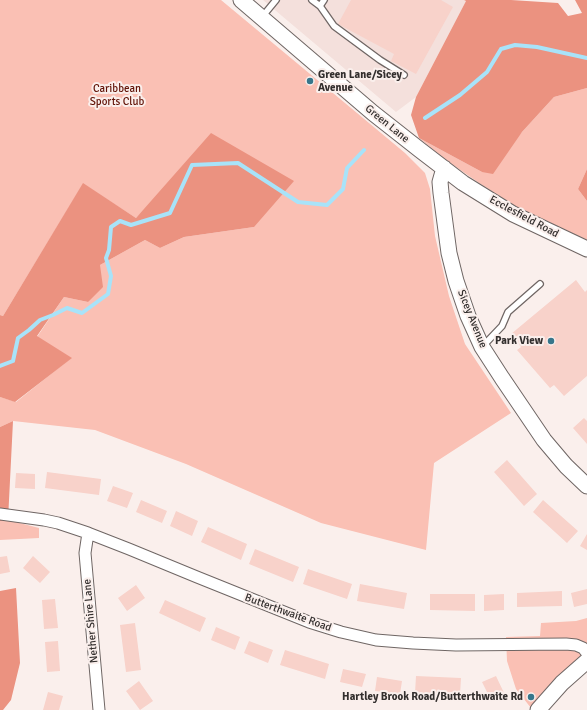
<!DOCTYPE html>
<html>
<head>
<meta charset="utf-8">
<style>
	body { margin:0 }
	canvas { display:block; background:#faefec }
</style>
</head>
<body>
<canvas width="587" height="710"></canvas>
<script>
const ctx = document.querySelector('canvas').getContext('2d');
ctx.lineJoin = 'round';
function fillPath(path, color) { ctx.fillStyle = color; ctx.fill(path, 'evenodd'); }
const poly = rows => new Path2D(rows.map(r => 'M' + r).join(''));
function stroke(path, color, width, dash) { ctx.strokeStyle = color; ctx.lineWidth = width; ctx.lineCap = dash ? 'butt' : 'round'; ctx.setLineDash(dash || []); ctx.stroke(path); }
function label(font, color, halo, rows, align = 'center') {
  ctx.font = font + ' Signika,sans-serif'; ctx.lineWidth = 4; ctx.setLineDash([]); ctx.textBaseline = 'middle'; ctx.strokeStyle = halo; ctx.fillStyle = color; for (const [text, x, y, turn = 0] of rows) {
    ctx.save(); ctx.translate(x, y); ctx.rotate((+turn || 0) * Math.PI / 180); ctx.textAlign = isNaN(turn) ? turn : align; if (halo) ctx.strokeText(text, 0, 0); ctx.fillText(text, 0, 0); ctx.restore();
  }
}
fillPath(poly([
	[263,0,464,0,466,1,416,97,396,112]
]), '#f4e0dc');
fillPath(poly([
	[0,0,221,0,351,108,405,153,425,173,430,189,435,236,449,296,465,344,511,413,434,463,426,550,321,523,186,464,95,430,13,421,0,427,0,397,16,402,71,358,37,337,64,297,88,302,100,265,145,240,160,248,184,237,254,227,140,214,136,218,83,184,3,316,0,315],
	[587,88,587,169,578,189,587,201,587,240,517,207,479,183,446,160,419,138,482,172,522,132,554,97],
	[8,520,39,528,39,538,0,540,0,521],
	[587,618,587,652,565,671,531,708,516,689,507,661,506,637,540,636,541,623,576,621]
]), '#fac0b4');
fillPath(poly([
	[464,0,511,0,558,3,568,16,582,13,575,0,587,0,587,88,554,97,522,132,493,174,482,172,419,138,411,115,416,97,466,1],
	[211,133,294,181,254,227,184,237,160,248,145,240,100,265,103,287,88,302,64,297,37,336,72,358,15,402,0,397,0,315,3,316,83,183,136,218],
	[587,169,587,201,578,189],
	[13,421,8,520,0,521,0,427],
	[16,588,20,663,11,700,3,710,0,710,0,591]
]), '#eb9280');
stroke(poly([
	[425,118,460,95,487,72,501,49,515,45,537,47,587,58],
	[0,366,13,361,18,338,29,330,40,320,53,315,67,308,82,313,108,294,111,276,106,258,109,250,111,227,120,221,131,225,170,213,192,165,238,163,298,202,327,205,343,189,347,168,364,150]
]), '#a8e3f9', 4);
fillPath(poly([
	[351,0,441,0,453,7,416,74,391,61,394,54,338,24],
	[576,280,585,292,587,290,587,376,564,396,554,385,550,388,517,350,521,347,511,334],
	[584,418,587,421,587,444,573,428],
	[507,460,537,494,524,506,494,472],
	[47,472,101,479,99,495,45,488],
	[16,473,35,474,35,489,15,488],
	[113,486,133,493,127,508,107,501],
	[141,500,167,511,162,523,136,512],
	[543,500,578,531,567,543,533,512],
	[176,511,198,521,192,536,170,526],
	[208,527,247,544,241,560,201,542],
	[587,534,587,550,580,546],
	[255,549,299,567,293,582,249,564],
	[7,556,10,572,0,574,0,557],
	[33,556,50,572,40,583,23,568],
	[308,569,352,584,347,599,303,584],
	[360,584,407,593,404,609,357,601],
	[136,585,145,598,127,611,118,598],
	[587,589,587,604,574,607,571,593],
	[562,591,562,606,517,607,517,593],
	[430,594,475,594,475,611,430,610],
	[504,594,504,610,484,611,484,595],
	[55,599,58,628,44,629,42,600],
	[165,600,206,618,200,632,159,613],
	[135,623,141,670,126,672,120,625],
	[216,627,240,637,235,650,211,640],
	[58,641,60,671,47,672,45,642],
	[249,641,273,650,268,663,244,653],
	[285,650,329,664,325,679,280,665],
	[343,669,366,674,362,687,340,682],
	[416,676,461,678,460,695,415,693],
	[496,676,505,695,492,702,482,682],
	[377,677,402,681,400,694,375,691],
	[139,681,153,701,140,710,126,691],
	[48,692,63,696,59,710,43,710]
]), '#f8d2ca');
const lane = poly([
	[312,0,320,6,324,0],
	[320,6,334,26,380,60,404,75],
	[262,17,276,0],
	[483,346,502,326,508,312,540,284]
]);
const street = poly([
	[0,514,44,520,58,523,88,533,129,549,197,577,309,622,341,632,376,640,413,643,456,645,566,644,576,645,583,648,587,653],
	[88,533,85,553,99,710]
]);
const secondary = poly([
	[241,0,373,113,420,150,463,183,513,214,587,249],
	[444,168,440,182,441,193,449,253,456,281,468,316,482,347,502,378,544,440,566,466,587,486],
	[538,710,562,683,587,661]
]);
stroke(lane, '#6f6664', 8);
stroke(street, '#6f6664', 13);
stroke(secondary, '#6f6664', 17);
stroke(lane, '#fff', 5.5);
stroke(street, '#fff', 11);
stroke(secondary, '#fff', 15);
for (const [x, y, r, color] of [
	[310,81,4,"#37768b"],
	[551,341,4,"#37768b"],
	[531,697,4,"#37768b"]
]) { const dot = new Path2D(); dot.arc(x, y, r, 0, 2 * Math.PI); ctx.fillStyle = color; ctx.fill(dot); stroke(dot, '#faefec', 1.5); }
label('bold 11px', '#332f2e', '#faefec', [
	["Green Lane/Sicey",318,75,"left"],
	["Avenue",318,88,"left"],
	["Park View",543,341],
	["Hartley Brook Road/Butterthwaite Rd",523,697]
], 'right');
label('11px', '#601105', '#faefec', [
	["Caribbean",117,89],
	["Sports Club",117,102]
]);
label('11px', '#332f2e', '#faefec', [
	["Green Lane",387,124,39],
	["Ecclesfield Road",524,217,28],
	["Sicey Avenue",472,319,68],
	["Butterthwaite Road",288,613,20],
	["Nether Shire Lane",91,621,-95]
]);
</script>
</body>
</html>
